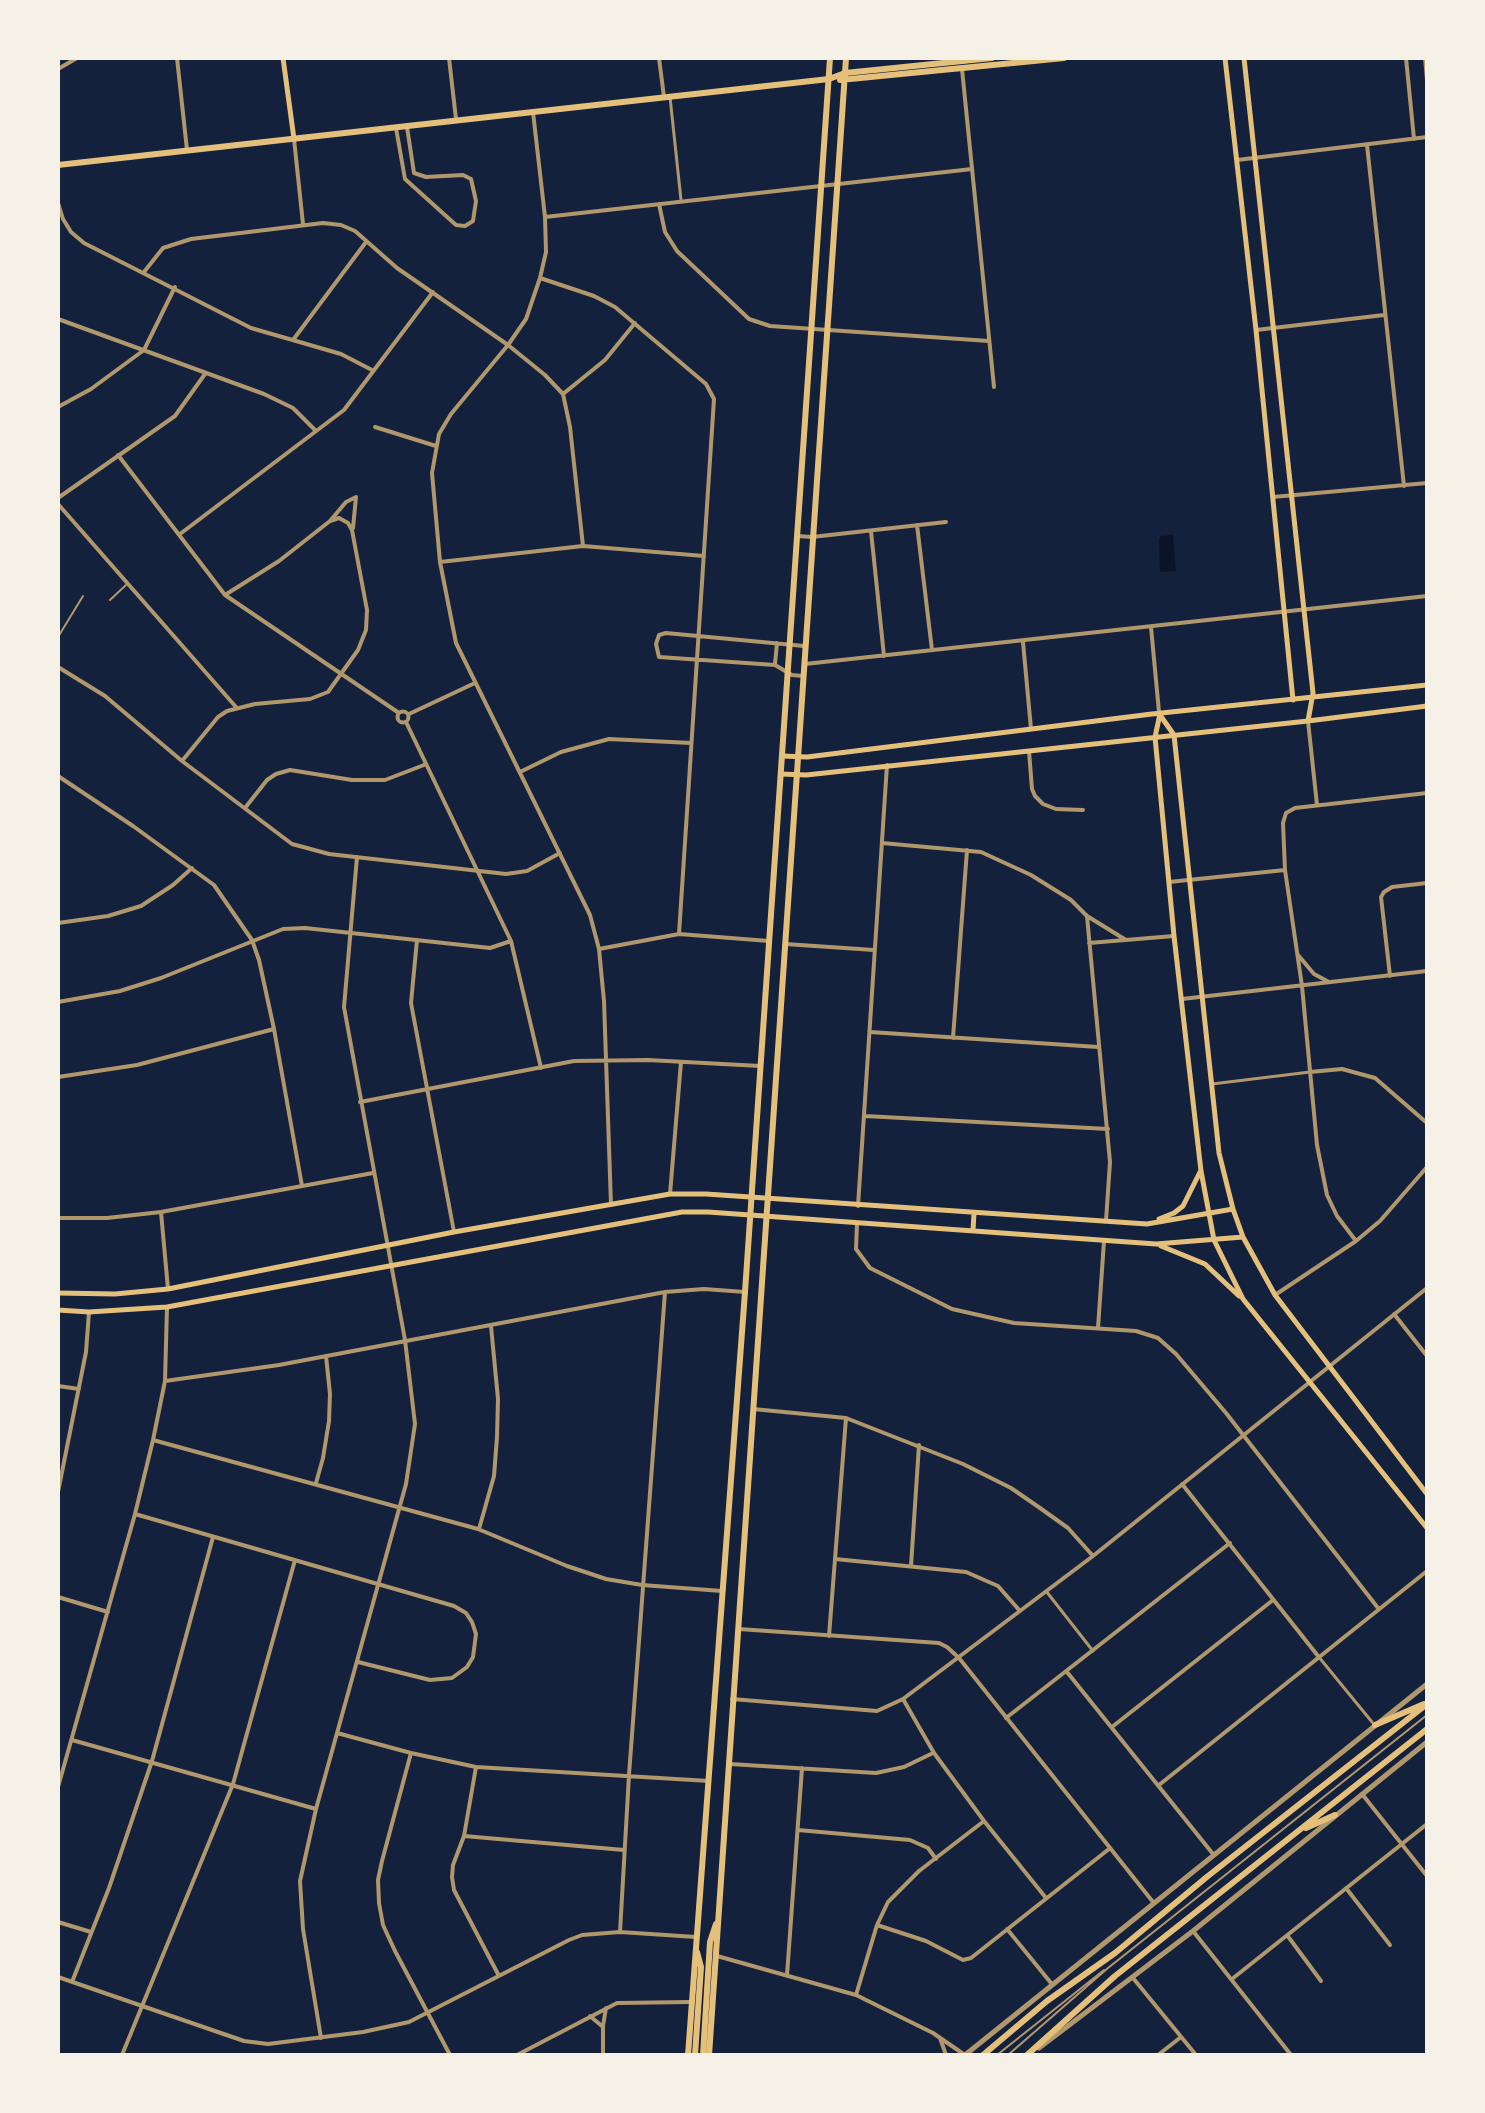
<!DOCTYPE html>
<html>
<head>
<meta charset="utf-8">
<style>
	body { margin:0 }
	#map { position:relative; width:1485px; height:2113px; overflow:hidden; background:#14213d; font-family:"Archivo Narrow",sans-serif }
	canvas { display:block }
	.frame { position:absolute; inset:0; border:60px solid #f6f1e7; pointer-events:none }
</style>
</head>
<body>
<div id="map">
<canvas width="1485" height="2113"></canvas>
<div class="frame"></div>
</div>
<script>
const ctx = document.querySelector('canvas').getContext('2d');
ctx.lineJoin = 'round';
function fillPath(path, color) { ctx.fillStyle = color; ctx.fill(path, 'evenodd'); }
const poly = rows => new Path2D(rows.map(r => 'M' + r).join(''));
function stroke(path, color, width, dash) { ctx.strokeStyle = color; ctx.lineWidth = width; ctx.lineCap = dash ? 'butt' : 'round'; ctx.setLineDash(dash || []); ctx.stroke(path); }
fillPath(poly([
	[1173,535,1176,571,1160,572,1159,539,1161,536]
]), '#0b132b');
stroke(poly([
	[110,600,126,585],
	[58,637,83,596],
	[997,2055,1104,1970],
	[1008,2055,1108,1968,1427,1715]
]), '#b1986c', 2);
stroke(poly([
	[670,97,681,200],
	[1212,1084,1310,1072],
	[1046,1591,1093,1651],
	[1318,1656,1372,1722]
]), '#b1986c', 3);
stroke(poly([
	[177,58,187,150],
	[449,58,456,119],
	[659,58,664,97],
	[1406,58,1414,139],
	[1425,58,1427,80],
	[58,69,77,58],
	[962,69,994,387],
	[533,112,545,217,546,252,540,278,526,319,508,345,451,414,439,434,432,473,440,562,456,643,590,915,599,949,604,1001,611,1205],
	[396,128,405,179,456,225,465,226,473,221,476,201,471,179,463,175,426,177,414,173,407,127],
	[294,139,303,224],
	[1367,145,1404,486],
	[1237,160,1427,137],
	[58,203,63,219,71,232,84,243,251,328,341,354,372,370],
	[659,204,665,232,677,251,749,319,770,326,989,341],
	[545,217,972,169],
	[144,272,163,248,191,239,323,223,341,225,355,231,397,268,508,345,545,375,563,394,570,427,583,546],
	[540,278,594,296,615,307,706,384,714,399,679,934],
	[58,319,264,394,293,408,316,431],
	[1256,330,1384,315],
	[293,340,366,242],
	[563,394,605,360,635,323],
	[58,407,91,389,144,350,175,287],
	[375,427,436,446],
	[118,455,225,595,399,713],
	[1273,497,1427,483],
	[58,498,175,416,205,374],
	[58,504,236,707],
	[330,521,346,502,356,497,353,528],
	[917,525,932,650],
	[871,531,884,656],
	[180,534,344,410,433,292],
	[797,536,812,537,946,522],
	[440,562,583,546,704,556],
	[1151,627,1159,712],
	[1023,642,1031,729],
	[775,664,777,643],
	[805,664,1427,596],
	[58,667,105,696,182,761,292,844,329,854,506,874,527,871,560,853],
	[803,676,792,675,775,665,659,657,656,644,659,635,666,633,804,646],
	'397.5 717a5.5 5.5 0 1 1 11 0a5.5 5.5 0 1 1-11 0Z',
	[409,714,475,683],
	[1308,721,1317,805],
	[406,722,511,941,541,1068],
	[1029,751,1032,789,1035,796,1043,804,1056,809,1083,810],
	[182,761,218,717,227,711,255,704,310,699,328,692,358,650,366,630,367,610,352,530,348,523,339,518,330,521,279,561,225,595],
	[520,772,561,752,609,739,691,743],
	[58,776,133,826,214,885,252,940,259,960,274,1029,302,1186],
	[245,808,267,780,276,774,290,770,352,780,385,780,424,765],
	[882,843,981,852,1031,875,1071,900,1087,916,1126,940],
	[1169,882,1285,870],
	[1087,916,1110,1162,1106,1221],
	[58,923,108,916,141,906,173,885,192,868],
	[417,940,411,1003,454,1232],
	[1089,943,1174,936],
	[785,944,874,950],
	[599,949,679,934,769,941],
	[1298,955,1314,974,1329,982],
	[1390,976,1381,897,1384,892,1392,887,1427,883],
	[1182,999,1427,971],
	[58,1002,120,991,161,978,283,929,305,928,490,948,511,941],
	[870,1032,1098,1047],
	[953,1038,967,850],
	[1310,1072,1342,1069,1375,1078,1427,1123],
	[58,1077,137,1065,274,1029],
	[360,1102,574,1061,648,1060,760,1066],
	[865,1116,1108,1129],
	[670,1194,681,1062],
	[858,1206,887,765],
	[161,1212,168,1289],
	[58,1218,107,1218,161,1212,373,1173],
	[857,1224,856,1249,870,1268,952,1309,1014,1323,1136,1331,1158,1338,1176,1354,1226,1413,1378,1608],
	[1356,1241,1337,1216,1327,1195,1317,1145,1302,986,1285,870,1283,823,1286,813,1295,808,1427,793],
	[1275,1295,1356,1241,1380,1221,1427,1167],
	[1394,1314,1427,1356],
	[1098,1328,1104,1241],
	[165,1381,279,1365,665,1292,704,1289,745,1292],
	[58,1386,79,1389],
	[753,1409,846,1418,963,1464,1011,1488,1040,1508,1068,1528,1093,1556],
	[153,1440,478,1529,567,1566,606,1579,642,1585,722,1591],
	[316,1483,323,1458,329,1421,330,1394,326,1356],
	[1182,1484,1318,1656],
	[58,1492,86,1352,89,1312],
	[135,1514,454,1606,466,1613,472,1622,476,1634,473,1657,467,1667,452,1678,430,1680,358,1662],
	[479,1529,494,1476,497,1437,498,1399,491,1326],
	[835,1559,966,1572,998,1586,1020,1611],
	[911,1566,919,1445],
	[58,1597,108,1612],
	[739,1629,939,1643,947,1647,959,1658,1153,1902],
	[829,1636,846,1418],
	[1067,1672,1213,1854],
	[732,1699,877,1711,903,1699,1093,1556,1427,1288],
	[903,1699,934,1753,984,1821,1046,1898],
	[1006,1718,1230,1543],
	[1112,1727,1273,1600],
	[337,1733,411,1753,476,1767,709,1781],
	[72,1740,316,1809],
	[411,1753,382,1861,378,1880,379,1903,383,1925,395,1951,450,2055],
	[730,1764,876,1773,904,1767,933,1753],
	[476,1767,464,1836,453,1865,452,1877,454,1890,499,1976],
	[1159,1785,1427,1571],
	[58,1787,135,1514,153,1440,165,1381,167,1307],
	[1362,1794,1427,1876],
	[798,1830,910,1840,928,1848,936,1859],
	[464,1836,624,1850],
	[1346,1888,1390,1945],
	[58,1922,91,1932],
	[877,1925,926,1941,963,1960,971,1958,1109,1849],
	[1007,1929,1051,1983],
	[1193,1931,1291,2055],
	[620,1932,629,1775,665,1292],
	[1287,1935,1321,1981],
	[717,1956,856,1995,933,2033,965,2055],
	[787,1975,802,1768],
	[58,1977,244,2041,268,2044,363,2032,409,2022,569,1940,582,1935,620,1932,696,1937],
	[1133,1978,1196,2055],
	[1232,1979,1427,1824],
	[72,1982,109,1888,152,1761,213,1537],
	[856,1995,877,1925,888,1902,919,1871,984,1821],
	[590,2016,603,2027,603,2055],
	[603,2026,606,2008],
	[321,2038,303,1929,300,1881,316,1809,406,1484,415,1424,405,1340,344,1007,357,857],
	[940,2038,946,2055],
	[122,2055,233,1784,295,1560],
	[517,2055,617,2003,691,2002],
	[1158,2055,1181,2037]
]), '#b1986c', 4);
stroke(poly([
	[1039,2048,1193,1931,1427,1742],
	[965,2055,1427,1684]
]), '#b1986c', 5);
stroke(poly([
	[283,58,294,139],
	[1225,58,1256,330,1293,700],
	[1244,58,1313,693,1308,721],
	[1160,714,1155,737,1174,936,1201,1171,1214,1240,1243,1299,1427,1528],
	[1160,715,1174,735,1219,1153,1233,1209,1243,1237,1275,1295,1427,1494],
	[782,756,807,757,1152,714,1427,685],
	[781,774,806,775,1308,721,1427,706],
	[1159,1219,1174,1213,1183,1206,1200,1172],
	[973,1230,974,1213],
	[1161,1246,1205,1264,1239,1296],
	[58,1293,115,1294,168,1289,454,1232,670,1194,706,1194,1147,1224,1233,1209],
	[58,1310,89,1312,167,1307,682,1212,708,1212,1156,1244,1243,1237]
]), '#e5c07b', 5);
stroke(poly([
	[840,80,1064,58],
	[58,165,829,79,845,73,992,58],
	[1375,1725,1424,1704],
	[1306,1828,1335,1815],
	[688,2055,745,1292,830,58],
	[695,2055,701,1967,697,1952],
	[703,2055,710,1942,716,1924],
	[709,2055,846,58],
	[983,2055,1047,2001,1115,1953,1208,1876,1427,1704],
	[1027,2055,1115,1976,1427,1729]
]), '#e5c07b', 6);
</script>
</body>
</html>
